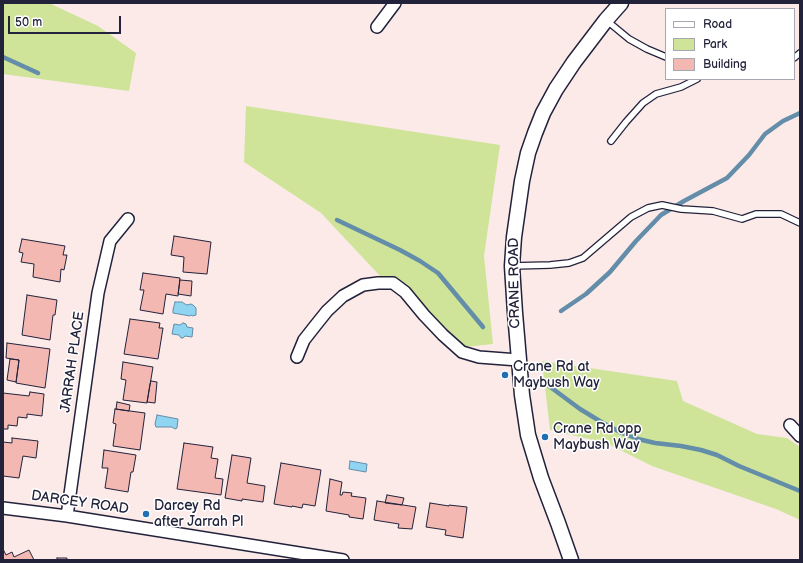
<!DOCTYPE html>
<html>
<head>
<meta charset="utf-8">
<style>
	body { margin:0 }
	#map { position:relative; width:803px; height:563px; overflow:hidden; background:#fbeae8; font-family:"Balsamiq Sans",sans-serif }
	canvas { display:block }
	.frame { position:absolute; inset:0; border:4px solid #22223b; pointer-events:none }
	.legend { position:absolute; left:665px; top:8px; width:130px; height:72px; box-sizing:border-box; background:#fff; border:1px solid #a7a7b1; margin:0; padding:5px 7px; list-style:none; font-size:12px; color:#22223b }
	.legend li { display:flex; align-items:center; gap:8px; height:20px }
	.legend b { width:20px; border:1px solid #a7a7b1 }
	.scale { position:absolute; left:8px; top:16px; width:113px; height:18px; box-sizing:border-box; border:2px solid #22223b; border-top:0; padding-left:5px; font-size:12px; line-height:14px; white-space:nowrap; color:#22223b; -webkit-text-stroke:3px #fff; paint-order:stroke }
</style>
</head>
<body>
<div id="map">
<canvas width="803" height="563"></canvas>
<div class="frame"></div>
<ul class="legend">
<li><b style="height:5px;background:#fff"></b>Road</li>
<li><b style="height:11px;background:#cfe499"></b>Park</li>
<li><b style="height:11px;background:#f3b8b2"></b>Building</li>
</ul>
<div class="scale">50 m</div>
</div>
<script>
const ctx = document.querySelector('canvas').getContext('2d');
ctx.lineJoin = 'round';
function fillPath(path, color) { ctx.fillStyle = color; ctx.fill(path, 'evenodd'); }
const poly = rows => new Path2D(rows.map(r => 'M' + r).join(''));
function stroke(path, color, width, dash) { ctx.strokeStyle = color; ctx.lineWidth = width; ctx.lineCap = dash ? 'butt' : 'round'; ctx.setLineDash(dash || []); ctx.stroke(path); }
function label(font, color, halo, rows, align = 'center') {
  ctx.font = font + ' "Balsamiq Sans",sans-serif'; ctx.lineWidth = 3; ctx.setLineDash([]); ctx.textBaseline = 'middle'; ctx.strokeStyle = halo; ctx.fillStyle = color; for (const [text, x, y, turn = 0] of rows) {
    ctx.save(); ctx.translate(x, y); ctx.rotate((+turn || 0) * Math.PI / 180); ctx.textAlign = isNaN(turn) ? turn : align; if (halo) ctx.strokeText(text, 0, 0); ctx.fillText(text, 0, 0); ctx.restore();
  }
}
fillPath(poly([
	[3,3,49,3,98,26,136,53,129,91,3,74],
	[246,106,500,145,484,256,493,344,465,347,422,305,391,278,381,277,321,213,244,162],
	[542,361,677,381,683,401,757,434,787,438,800,447,800,520,776,509,652,466,606,443,550,430]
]), '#cfe499');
const water = poly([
	[175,302,182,302,185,304,187,305,191,304,193,305,196,308,196,315,193,316,191,315,190,316,173,313,173,310,175,302],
	[183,323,186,324,187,327,193,328,192,337,185,336,183,338,181,338,179,335,172,334,174,324,180,325,183,323],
	[157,415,178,419,177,428,175,429,172,427,156,427,155,424,157,415],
	[350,461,367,464,366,472,349,469,350,461]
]);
fillPath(water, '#8fd4f1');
stroke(water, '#638da8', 1);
stroke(poly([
	[3,57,38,73],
	[337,220,400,250,420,261,438,273,483,327],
	[561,311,586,294,610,272,636,241,661,215,684,201,727,178,749,155,765,134,783,121,800,113],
	[549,386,580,409,603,423,622,433,638,439,655,443,681,446,701,450,717,455,739,466,800,491]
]), '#638da8', 4.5);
const building = poly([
	[174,236,211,242,207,274,183,272,184,257,171,255,174,236],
	[22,239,65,246,63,255,67,255,64,270,61,269,60,282,33,277,34,264,21,262,23,253,19,252,22,239],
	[143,273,180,278,178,296,166,294,163,314,140,310,144,290,140,290,143,273],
	[180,280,192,281,191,296,178,294,180,280],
	[27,295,57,300,55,315,53,315,50,340,22,335,27,295],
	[130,319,160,323,159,328,163,328,158,359,124,354,130,319],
	[7,343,50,349,45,388,16,383,19,360,6,358,7,343],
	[10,359,19,360,16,382,7,380,10,359],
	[123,362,153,367,147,403,123,400,126,380,121,379,123,362],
	[151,381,157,382,155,403,147,402,150,384,151,381],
	[30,392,44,394,42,416,27,414,27,418,18,417,17,426,8,425,8,429,3,429,3,393,29,396,30,392],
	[117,402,130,405,129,411,116,409,117,402],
	[115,409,145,413,140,450,113,446,116,424,113,423,115,409],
	[12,438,38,441,36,458,23,456,19,478,3,476,3,442,12,443,12,438],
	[184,443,213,447,211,458,218,459,215,478,223,479,221,495,177,489,184,443],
	[104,450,136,455,133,472,131,472,128,492,105,488,108,468,102,468,104,450],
	[232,455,251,458,247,483,265,486,263,502,242,499,242,501,225,498,232,455],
	[281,463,321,470,315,506,303,504,302,508,292,506,292,507,274,504,281,463],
	[330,479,342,482,340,495,342,495,343,492,352,493,351,496,366,498,363,519,349,517,349,515,326,511,330,479],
	[387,495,404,498,402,505,385,503,387,495],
	[377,501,416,507,412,529,398,528,399,524,374,520,377,501],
	[430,503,449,506,449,505,467,507,463,538,445,535,446,530,426,527,430,503],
	[3,549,6,555,12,552,14,557,29,550,34,560,3,560,3,549],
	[57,558,67,558,67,560,81,560,57,560,57,558]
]);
fillPath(building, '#f3b8b2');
stroke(building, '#22223b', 1);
const service = poly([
	[606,20,629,39,647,49,666,57],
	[794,58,800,53],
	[611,141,626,122,643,103,656,94,681,87,697,79],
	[512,266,550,265,569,263,583,258,631,217,648,208,662,205,681,209,713,211,742,219,756,214,781,214,800,223]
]);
const minor = poly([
	[377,27,395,3],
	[297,357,304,340,315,326,327,311,343,296,363,285,378,283,393,283,405,292,424,315,443,335,462,352,479,357,518,360],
	[790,425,800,436],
	[3,508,67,516,343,560],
	[67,516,98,293,110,241,128,219]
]);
const tertiary = poly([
	[571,560,558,523,541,478,528,435,522,395,515,313,512,266,514,237,522,181,528,153,535,133,543,113,556,89,574,62,606,20,621,3]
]);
stroke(service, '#22223b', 8);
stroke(minor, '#22223b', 14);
stroke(tertiary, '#22223b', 17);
stroke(service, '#fff', 5.5);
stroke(minor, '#fff', 11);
stroke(tertiary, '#fff', 14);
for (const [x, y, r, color] of [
	[505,375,4,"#1f6fb2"],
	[545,437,4,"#1f6fb2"],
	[146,514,4,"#1f6fb2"]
]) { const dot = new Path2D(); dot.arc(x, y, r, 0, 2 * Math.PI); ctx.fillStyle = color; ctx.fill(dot); stroke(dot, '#fff', 1.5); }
label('14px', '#22223b', '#fff', [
	["CRANE ROAD",515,283,-91],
	["JARRAH PLACE",73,362,-82],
	["DARCEY ROAD",80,503,8]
]);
label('14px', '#22223b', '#fff', [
	["Crane Rd at",513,367],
	["Maybush Way",513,383],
	["Crane Rd opp",553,429],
	["Maybush Way",553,445],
	["Darcey Rd",154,506],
	["after Jarrah Pl",154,522]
], 'left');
</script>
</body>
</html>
